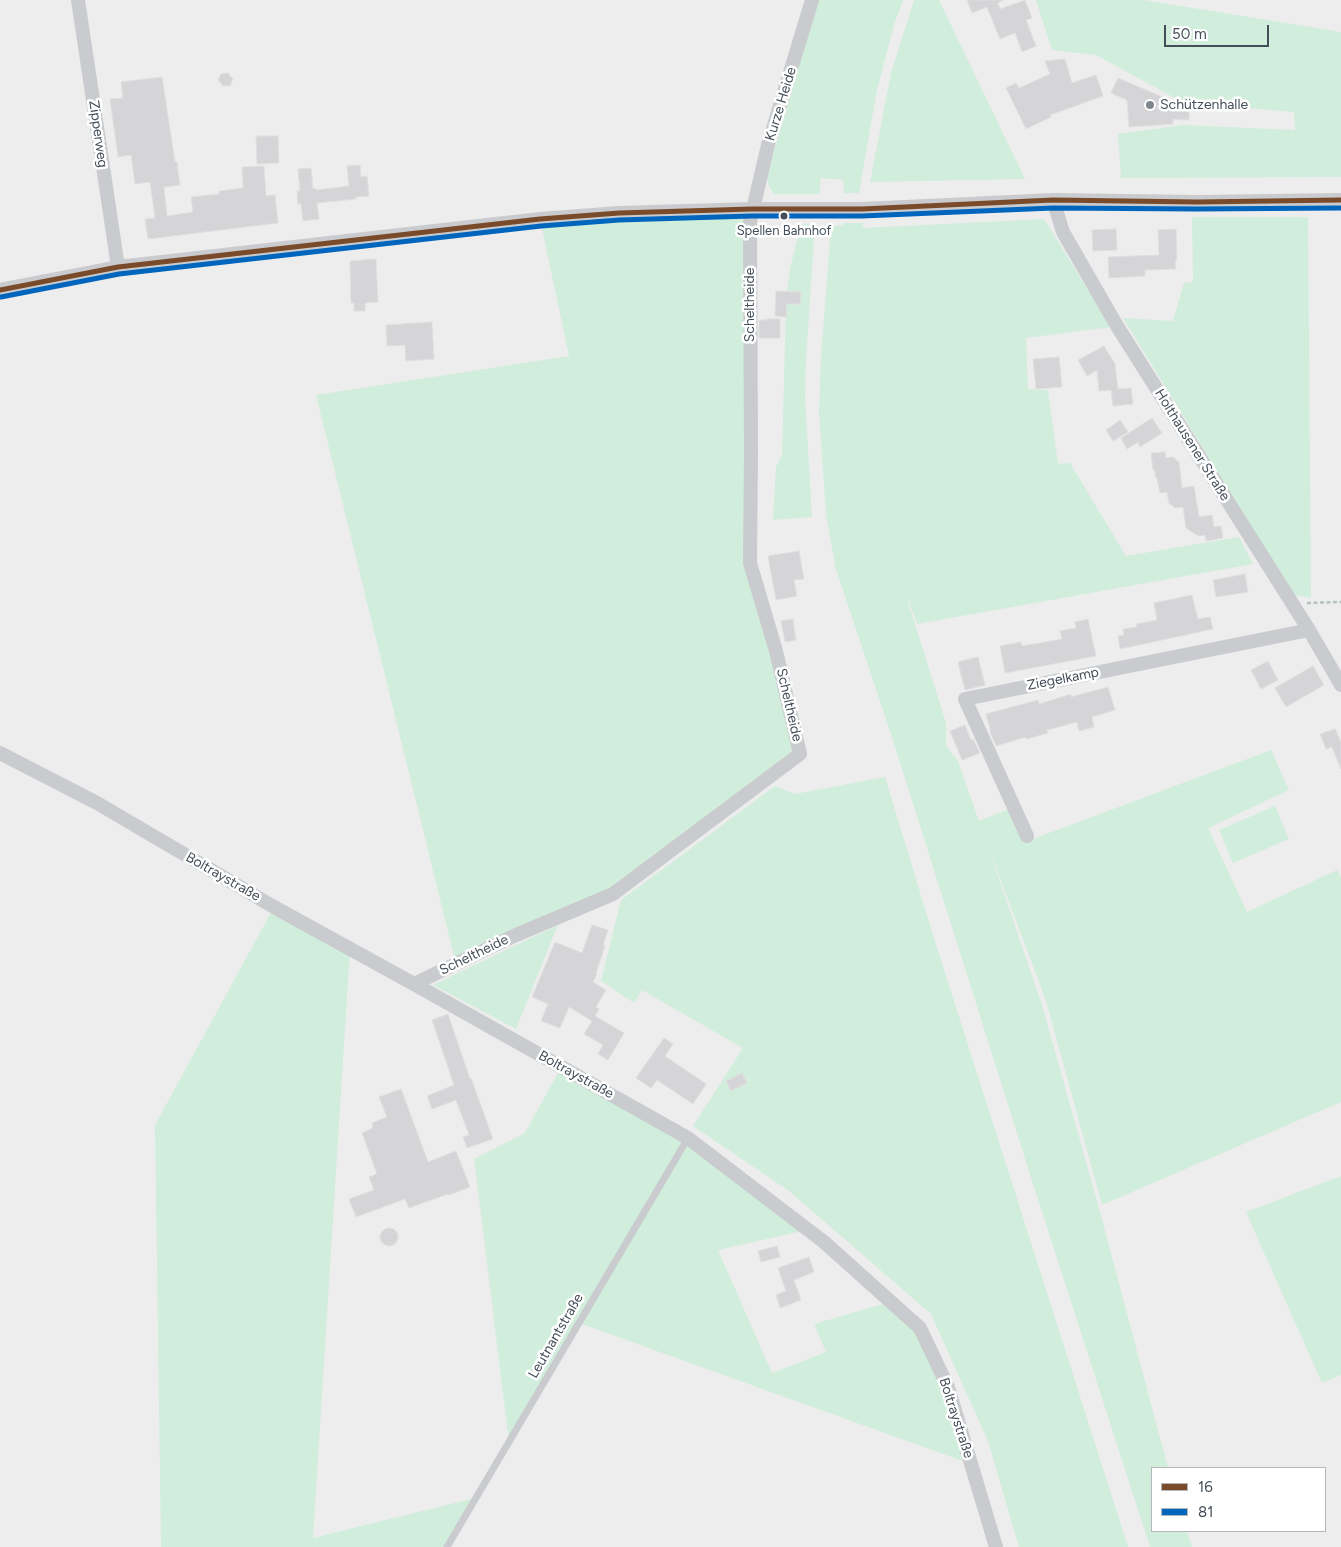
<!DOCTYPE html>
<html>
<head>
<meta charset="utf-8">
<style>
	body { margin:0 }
	#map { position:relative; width:1341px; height:1547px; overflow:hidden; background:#eeeded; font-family:Figtree,sans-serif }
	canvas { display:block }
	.legend { position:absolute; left:1151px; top:1467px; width:175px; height:65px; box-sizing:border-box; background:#fff; border:1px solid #b4b8bd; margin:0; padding:6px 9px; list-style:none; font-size:15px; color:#444e59 }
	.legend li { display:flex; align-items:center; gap:10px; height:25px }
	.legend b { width:25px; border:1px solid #b4b8bd }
	.scale { position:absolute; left:1164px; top:25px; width:105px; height:22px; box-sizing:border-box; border:2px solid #444e59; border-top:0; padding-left:6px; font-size:15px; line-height:18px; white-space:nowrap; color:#444e59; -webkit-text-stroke:4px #fff; paint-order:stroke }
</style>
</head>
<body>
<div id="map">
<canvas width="1341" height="1547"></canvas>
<ul class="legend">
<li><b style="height:6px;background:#7a4b2a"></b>16</li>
<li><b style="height:6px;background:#0065bd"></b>81</li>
</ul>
<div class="scale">50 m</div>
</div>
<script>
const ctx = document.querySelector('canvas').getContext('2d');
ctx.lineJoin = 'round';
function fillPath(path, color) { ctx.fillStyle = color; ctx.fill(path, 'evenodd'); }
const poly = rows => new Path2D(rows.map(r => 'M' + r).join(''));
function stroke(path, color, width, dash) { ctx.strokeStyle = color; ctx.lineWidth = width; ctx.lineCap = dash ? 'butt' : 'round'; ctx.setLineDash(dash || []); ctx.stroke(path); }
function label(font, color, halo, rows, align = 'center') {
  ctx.font = font + ' Figtree,sans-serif'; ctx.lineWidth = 5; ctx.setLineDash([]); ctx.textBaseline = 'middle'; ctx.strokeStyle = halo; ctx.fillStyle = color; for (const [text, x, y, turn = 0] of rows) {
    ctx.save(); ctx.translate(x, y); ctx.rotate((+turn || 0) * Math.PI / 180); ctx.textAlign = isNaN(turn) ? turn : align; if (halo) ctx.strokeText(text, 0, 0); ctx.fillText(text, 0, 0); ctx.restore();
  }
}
fillPath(poly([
	[817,0,903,0,894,25,877,90,859,193,844,193,843,180,821,178,819,194,774,194,768,184,767,176],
	[914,0,939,0,1025,179,870,182,891,73],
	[1036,0,1144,0,1341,32,1341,177,1121,178,1118,134,1183,125,1295,130,1294,112,1184,103,1096,55,1052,50],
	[752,209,750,563,800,754,613,894,456,964,316,395,569,356,540,219],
	[1192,217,1308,217,1311,598,1293,595,1123,318,1173,321,1184,283,1193,282],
	[1044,219,1111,327,1026,338,1028,389,1048,390,1058,464,1070,463,1126,556,1239,537,1253,564,917,624,904,589,946,723,946,746,958,761,979,821,1011,808,1025,842,1271,750,1289,790,1208,828,1247,912,1337,870,1341,877,1341,1102,1102,1205,1046,1001,988,846,1042,1005,1099,1208,1168,1468,1152,1468,1152,1531,1187,1531,1192,1547,1150,1547,1034,1187,891,734,836,569,826,515,819,412,821,357,831,226,843,225,843,223,863,223,863,228],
	[803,224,815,224,806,360,805,397,812,517,773,520,776,467,782,455,786,304,800,304,800,292,787,291,790,269,797,240],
	[885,777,933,935,1128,1547,1019,1547,988,1441,931,1314,789,1191,693,1126,743,1048,642,990,634,1003,601,981,621,900,775,786,795,794],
	[1275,806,1289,839,1233,863,1219,830],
	[274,907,350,949,313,1538,475,1498,447,1547,161,1547,155,1125],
	[558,925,516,1029,433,985],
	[561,1067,688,1138,807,1230,718,1250,772,1373,826,1352,814,1324,890,1302,920,1328,971,1464,579,1323,509,1441,474,1159,525,1133],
	[1341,1176,1341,1375,1322,1383,1246,1212]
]), '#d1eddc');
const building = poly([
	[967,0,1003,0,998,3,1000,9,1025,0,1032,18,1026,20,1036,46,1022,52,1015,33,1000,39,987,7,972,13,967,0],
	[1065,59,1072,83,1096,75,1103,96,1050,115,1051,117,1026,129,1006,88,1016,83,1019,88,1050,74,1045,61,1065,59],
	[228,73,233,79,230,86,223,86,218,80,221,74,228,73],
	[162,77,175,162,177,162,180,185,164,187,167,216,193,212,191,197,219,194,219,191,243,188,242,167,264,166,266,196,275,195,278,223,148,239,145,219,155,218,150,182,135,184,131,155,118,157,110,99,123,98,121,82,162,77],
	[1118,78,1172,101,1172,108,1189,109,1189,120,1173,119,1173,124,1129,127,1127,100,1111,93,1118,78],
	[256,136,278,136,279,163,257,164,256,136],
	[360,165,361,177,367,176,369,196,356,197,356,199,317,203,319,219,303,221,301,204,298,204,297,191,300,191,298,169,311,168,313,189,316,188,316,190,349,186,347,166,360,165],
	[1116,229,1117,250,1093,251,1092,230,1116,229],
	[1176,229,1177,260,1175,260,1176,269,1145,270,1145,276,1109,278,1108,257,1159,255,1158,230,1176,229],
	[376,259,378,302,365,303,365,311,354,311,354,303,351,303,350,261,376,259],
	[776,291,801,292,800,304,786,304,787,317,775,316,776,291],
	[767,319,780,319,780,338,759,338,759,320,767,320,767,319],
	[432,322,434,359,406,361,405,345,387,346,386,325,432,322],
	[1104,346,1115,364,1118,389,1131,388,1133,404,1113,406,1111,390,1099,391,1097,370,1087,376,1078,360,1104,346],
	[1059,357,1062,387,1036,389,1033,359,1059,357],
	[1152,418,1162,433,1140,447,1138,442,1127,449,1121,438,1152,418],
	[1120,420,1128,432,1113,441,1106,430,1120,420],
	[1165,452,1166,458,1173,457,1179,462,1182,488,1194,486,1199,517,1212,515,1214,527,1221,526,1223,538,1206,541,1205,535,1198,536,1186,528,1183,507,1175,508,1169,503,1167,492,1160,493,1157,478,1156,478,1155,471,1153,469,1151,453,1165,452],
	[799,551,804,579,794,580,797,596,776,600,768,556,799,551],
	[1245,574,1248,592,1216,597,1213,580,1245,574],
	[1192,595,1198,619,1210,617,1213,629,1120,649,1118,636,1124,635,1123,629,1137,627,1136,624,1157,620,1154,603,1192,595],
	[793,619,796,640,785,642,781,621,793,619],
	[1088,619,1096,656,1005,673,1000,646,1021,642,1022,646,1062,639,1060,631,1076,628,1075,622,1088,619],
	[978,657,985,685,965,690,958,662,978,657],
	[1268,661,1278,680,1261,689,1251,670,1268,661],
	[1313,666,1324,685,1286,707,1275,688,1313,666],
	[1108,687,1115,710,1092,717,1094,727,1079,731,1077,722,1047,730,1048,733,1027,739,1026,737,996,746,990,732,991,732,986,714,1038,700,1039,704,1071,694,1071,697,1108,687],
	[965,725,971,740,973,739,980,753,962,760,950,731,965,725],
	[1335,729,1341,742,1341,769,1332,747,1326,749,1320,734,1335,729],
	[592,925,608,930,603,945,605,946,596,973,597,974,593,982,606,990,596,1007,599,1009,595,1016,624,1033,608,1060,598,1054,603,1045,584,1034,592,1021,569,1007,560,1028,541,1021,548,1004,532,997,555,942,582,953,592,925],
	[448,1014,470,1079,471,1078,493,1139,467,1148,463,1137,469,1135,456,1100,432,1109,427,1096,454,1085,432,1020,448,1014],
	[664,1038,673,1044,665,1056,706,1084,693,1104,657,1080,651,1088,636,1078,664,1038],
	[742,1073,747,1083,731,1091,726,1081,742,1073],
	[401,1089,428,1162,456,1151,470,1187,449,1195,448,1194,409,1208,405,1199,356,1217,349,1199,374,1190,369,1177,377,1174,362,1133,373,1128,372,1123,387,1117,379,1097,401,1089],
	'380 1237a9 9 0 1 1 18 0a9 9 0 1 1-18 0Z',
	[777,1246,780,1257,761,1262,758,1251,777,1246],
	[809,1257,814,1272,794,1280,801,1300,780,1308,776,1295,786,1291,778,1268,809,1257]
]);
fillPath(building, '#d5d5d7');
stroke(building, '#dfdfe0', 1);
stroke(poly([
	[1307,603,1341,602]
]), '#b6c2be', 2.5, [4, 2.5]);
stroke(poly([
	[447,1547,688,1138]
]), '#c9cbce', 7);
stroke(poly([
	[78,0,118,267],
	[1053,200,1063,232,1117,326,1309,630,1341,685],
	[0,290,118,267,540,219,619,213,752,209,862,209,1053,200,1197,202,1341,200],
	[0,753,97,803,274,907,414,984,688,1138,824,1242,920,1328,948,1387,996,1547],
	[1027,836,965,699,1309,630],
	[414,984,516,935,613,894,800,754,776,651,750,563,751,453,750,222,768,145,812,0]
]), '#c9cbce', 14);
stroke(poly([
	[0,290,118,267,540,219,619,213,752,209,862,209,1053,200,1197,202,1341,200]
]), '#7a4b2a', 5);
stroke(poly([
	[1,297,119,274,541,226,619,220,752,216,862,216,1053,208,1197,209,1341,208]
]), '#0065bd', 5);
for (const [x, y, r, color] of [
	[1150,105,5,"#80868d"],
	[784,216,4.5,"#444e59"]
]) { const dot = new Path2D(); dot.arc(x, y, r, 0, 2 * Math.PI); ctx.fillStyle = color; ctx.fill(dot); stroke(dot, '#fff', 2); }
label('13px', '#444e59', '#fff', [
	["Spellen Bahnhof",784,231]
]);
label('14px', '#444e59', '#fff', [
	["Kurze Heide",781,104,-73],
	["Zipperweg",98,134,82],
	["Scheltheide",750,305,-90],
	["Holthausener Straße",1192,445,58],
	["Ziegelkamp",1063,679,-11],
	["Scheltheide",789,705,77],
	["Boltraystraße",223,877,30],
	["Scheltheide",474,955,-26],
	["Boltraystraße",576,1075,29],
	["Leutnantstraße",556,1336,-60],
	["Boltraystraße",956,1418,72]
]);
label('14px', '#444e59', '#fff', [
	["Schützenhalle",1160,105]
], 'left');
</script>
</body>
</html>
